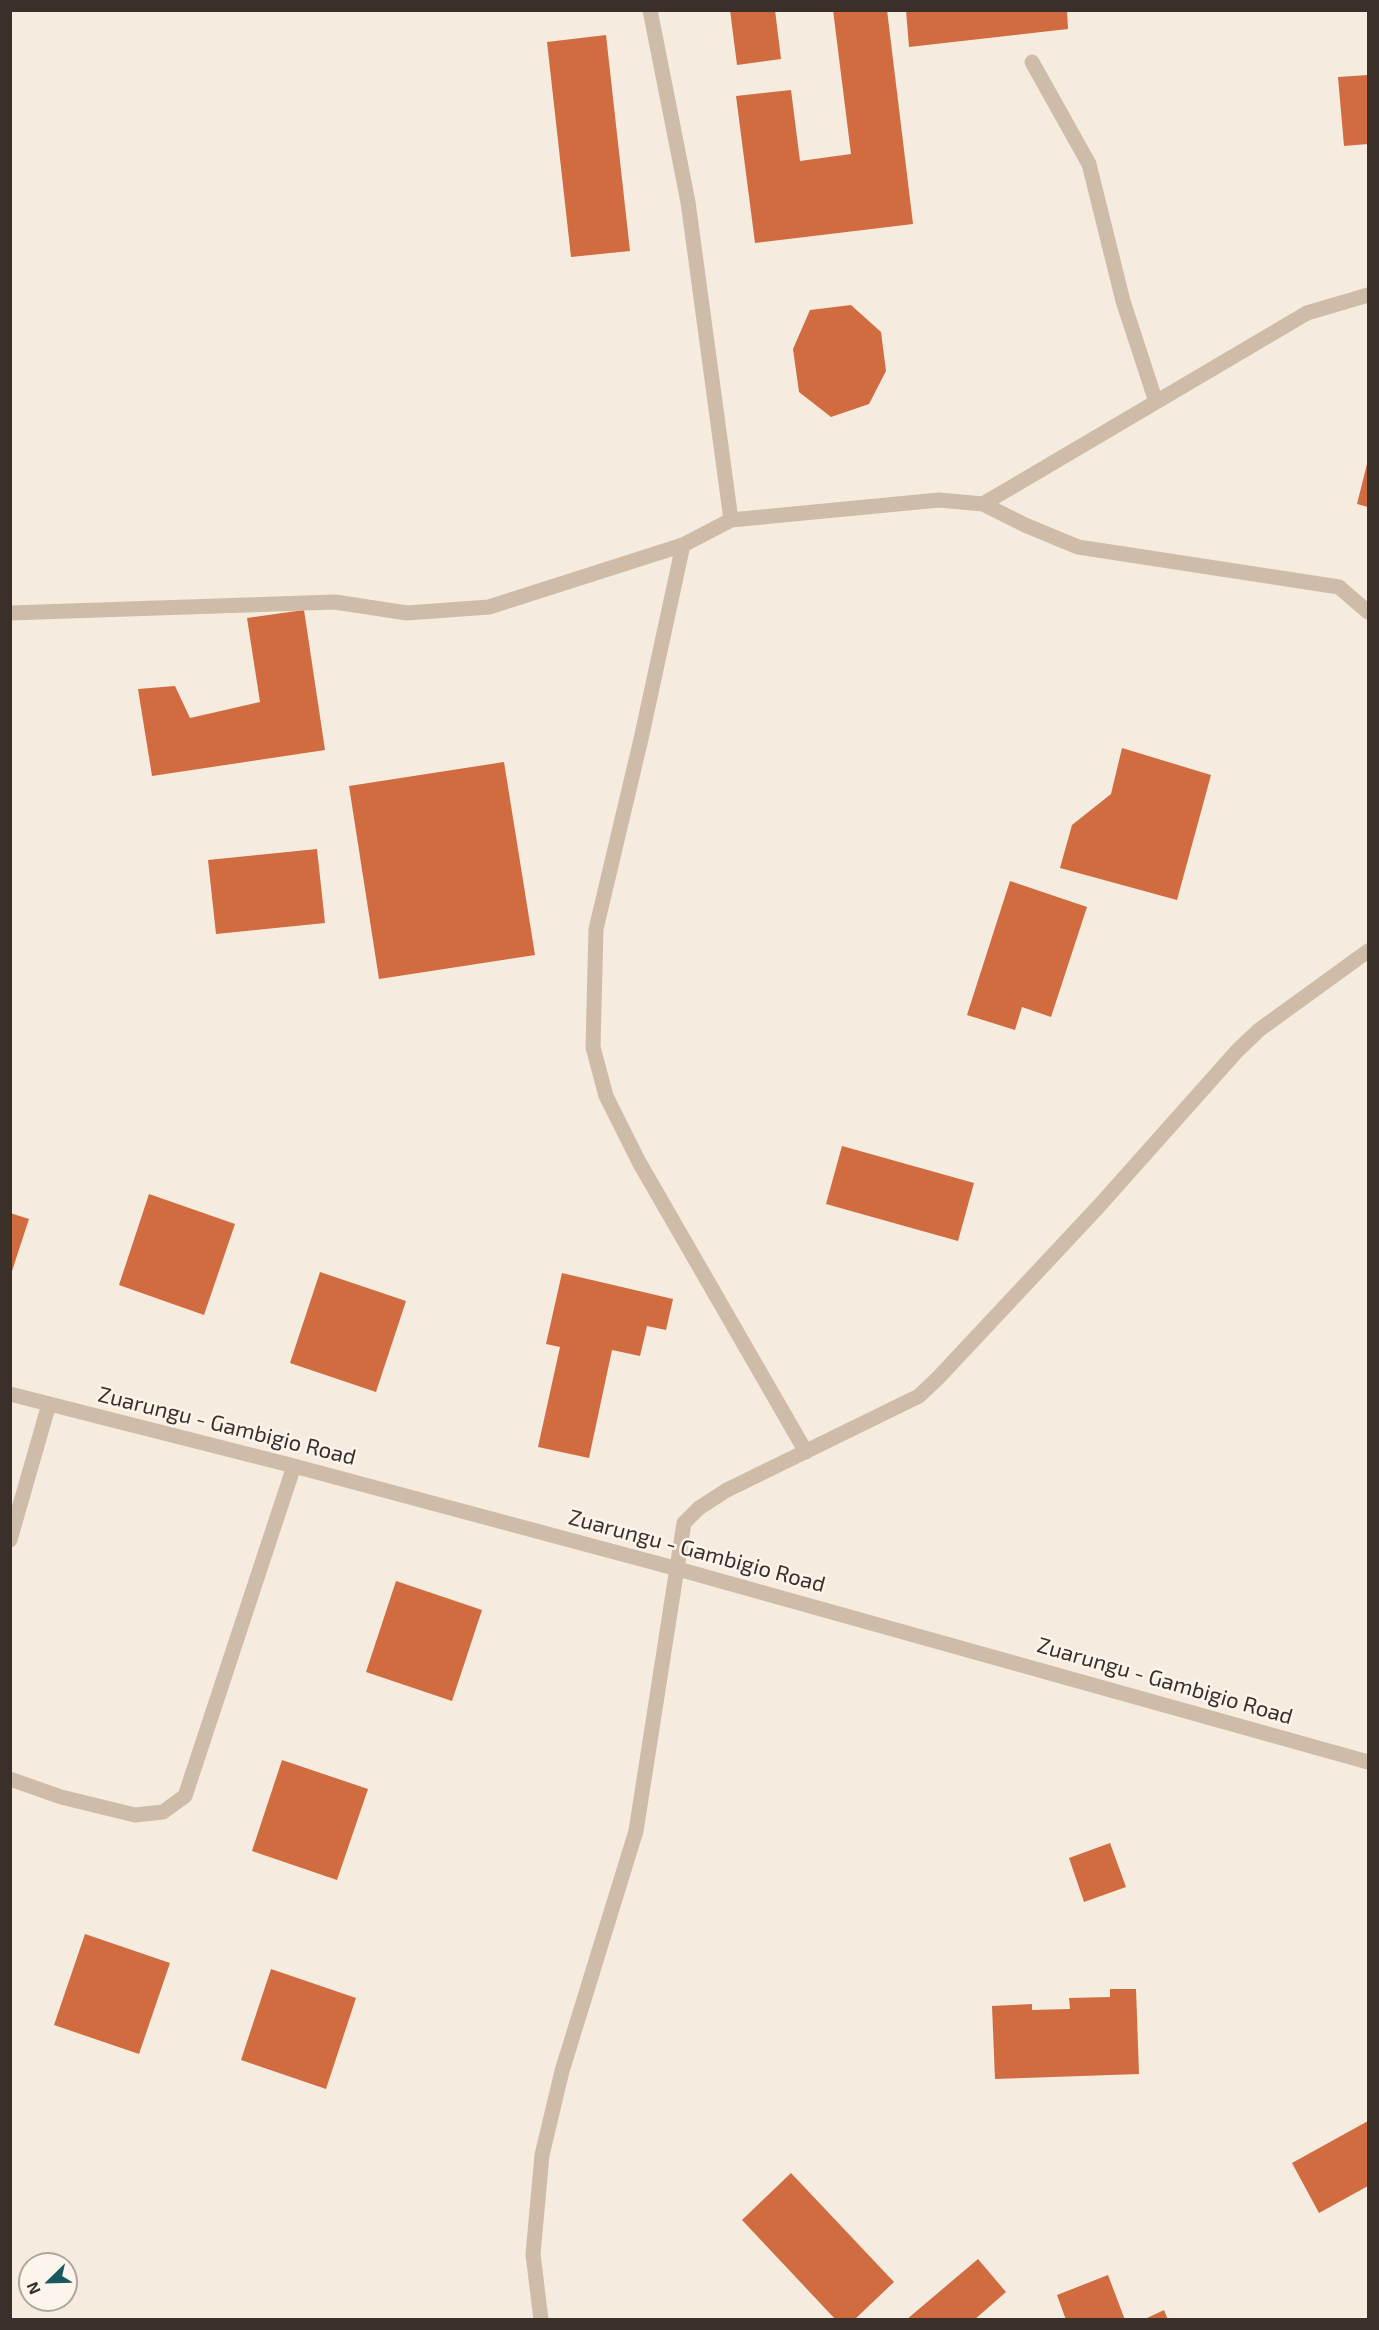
<!DOCTYPE html>
<html>
<head>
<meta charset="utf-8">
<style>
	body { margin:0 }
	#map { position:relative; width:1379px; height:2330px; overflow:hidden; background:#f5ebde; font-family:"Exo 2",sans-serif }
	canvas { display:block }
	.frame { position:absolute; inset:0; border:12px solid #3b3029; pointer-events:none }
	.north { position:absolute; left:18px; top:2252px; width:60px; height:60px; box-sizing:border-box; background:#fcf5eb; border:2px solid #afa69d; border-radius:50%; rotate:247deg; font-size:16px; font-weight:700; line-height:24px; text-align:center; color:#3b3029 }
	.north::after { content:''; display:block; margin:auto; width:21px; height:27px; background:#1a5861; clip-path:polygon(50% 0,100% 100%,50% 72%,0 100%) }
</style>
</head>
<body>
<div id="map">
<canvas width="1379" height="2330"></canvas>
<div class="frame"></div>
<div class="north">N</div>
</div>
<script>
const ctx = document.querySelector('canvas').getContext('2d');
ctx.lineJoin = 'round';
function fillPath(path, color) { ctx.fillStyle = color; ctx.fill(path, 'evenodd'); }
const poly = rows => new Path2D(rows.map(r => 'M' + r).join(''));
function stroke(path, color, width, dash) { ctx.strokeStyle = color; ctx.lineWidth = width; ctx.lineCap = dash ? 'butt' : 'round'; ctx.setLineDash(dash || []); ctx.stroke(path); }
function label(font, color, halo, rows, align = 'center') {
  ctx.font = font + ' "Exo 2",sans-serif'; ctx.lineWidth = 5; ctx.setLineDash([]); ctx.textBaseline = 'middle'; ctx.strokeStyle = halo; ctx.fillStyle = color; for (const [text, x, y, turn = 0] of rows) {
    ctx.save(); ctx.translate(x, y); ctx.rotate((+turn || 0) * Math.PI / 180); ctx.textAlign = isNaN(turn) ? turn : align; if (halo) ctx.strokeText(text, 0, 0); ctx.fillText(text, 0, 0); ctx.restore();
  }
}
fillPath(poly([
	[730,10,775,10,781,59,737,65],
	[833,10,887,10,913,224,755,243,736,96,791,90,800,161,851,154],
	[906,10,1067,10,1068,29,909,47],
	[606,35,630,251,571,257,547,42],
	[1368,75,1368,144,1344,146,1338,77],
	[851,305,881,332,886,371,869,404,831,417,799,392,793,349,810,310],
	[1368,460,1368,507,1357,504],
	[304,610,325,750,152,776,138,689,175,686,190,718,260,702,247,618],
	[1122,748,1211,775,1177,900,1060,868,1072,825,1111,794],
	[504,762,535,955,379,979,349,786],
	[317,849,325,923,216,934,208,860],
	[1010,881,1087,907,1051,1017,1022,1007,1015,1030,967,1015],
	[842,1146,974,1183,958,1241,826,1204],
	[149,1194,235,1224,204,1315,119,1285],
	[10,1213,29,1219,11,1274,10,1274],
	[320,1272,406,1301,376,1392,290,1363],
	[562,1273,673,1299,666,1330,647,1326,640,1356,612,1350,589,1458,538,1447,560,1347,546,1344],
	[396,1581,482,1610,452,1701,366,1672],
	[282,1760,368,1789,337,1880,252,1851],
	[1110,1843,1126,1887,1084,1902,1069,1858],
	[85,1934,170,1963,139,2054,54,2025],
	[271,1969,356,1998,326,2089,241,2060],
	[1110,1989,1136,1989,1139,2074,995,2079,992,2006,1032,2004,1032,2010,1070,2009,1069,1998,1110,1997],
	[1368,2121,1368,2186,1319,2213,1292,2163],
	[791,2173,894,2282,854,2320,836,2320,742,2220],
	[978,2259,1006,2292,974,2320,906,2320],
	[1108,2275,1125,2320,1066,2320,1057,2295],
	[1164,2310,1168,2320,1143,2320]
]), '#d16b40');
stroke(poly([
	[650,10,688,202,731,520],
	[1032,62,1089,164,1123,301,1156,402],
	[983,504,1307,313,1368,295],
	[683,545,641,739,596,929,593,1047,606,1096,639,1162,806,1452],
	[10,613,335,602,407,613,489,607,683,545,731,520,939,500,983,504,1025,525,1078,547,1339,587,1368,612],
	[10,1394,294,1466,678,1569,1368,1762],
	[10,1540,49,1404],
	[10,1779,61,1797,135,1815,163,1812,185,1796,294,1466],
	[541,2320,533,2254,542,2155,562,2071,636,1831,684,1523,699,1508,727,1490,919,1396,938,1378,1099,1206,1237,1051,1259,1030,1368,951]
]), '#cfbca8', 15);
label('22px', '#3b3029', '#fcf5eb', [
	["Zuarungu - Gambigio Road",227,1426,14],
	["Zuarungu - Gambigio Road",697,1551,15],
	["Zuarungu - Gambigio Road",1165,1681,16]
]);
</script>
</body>
</html>
